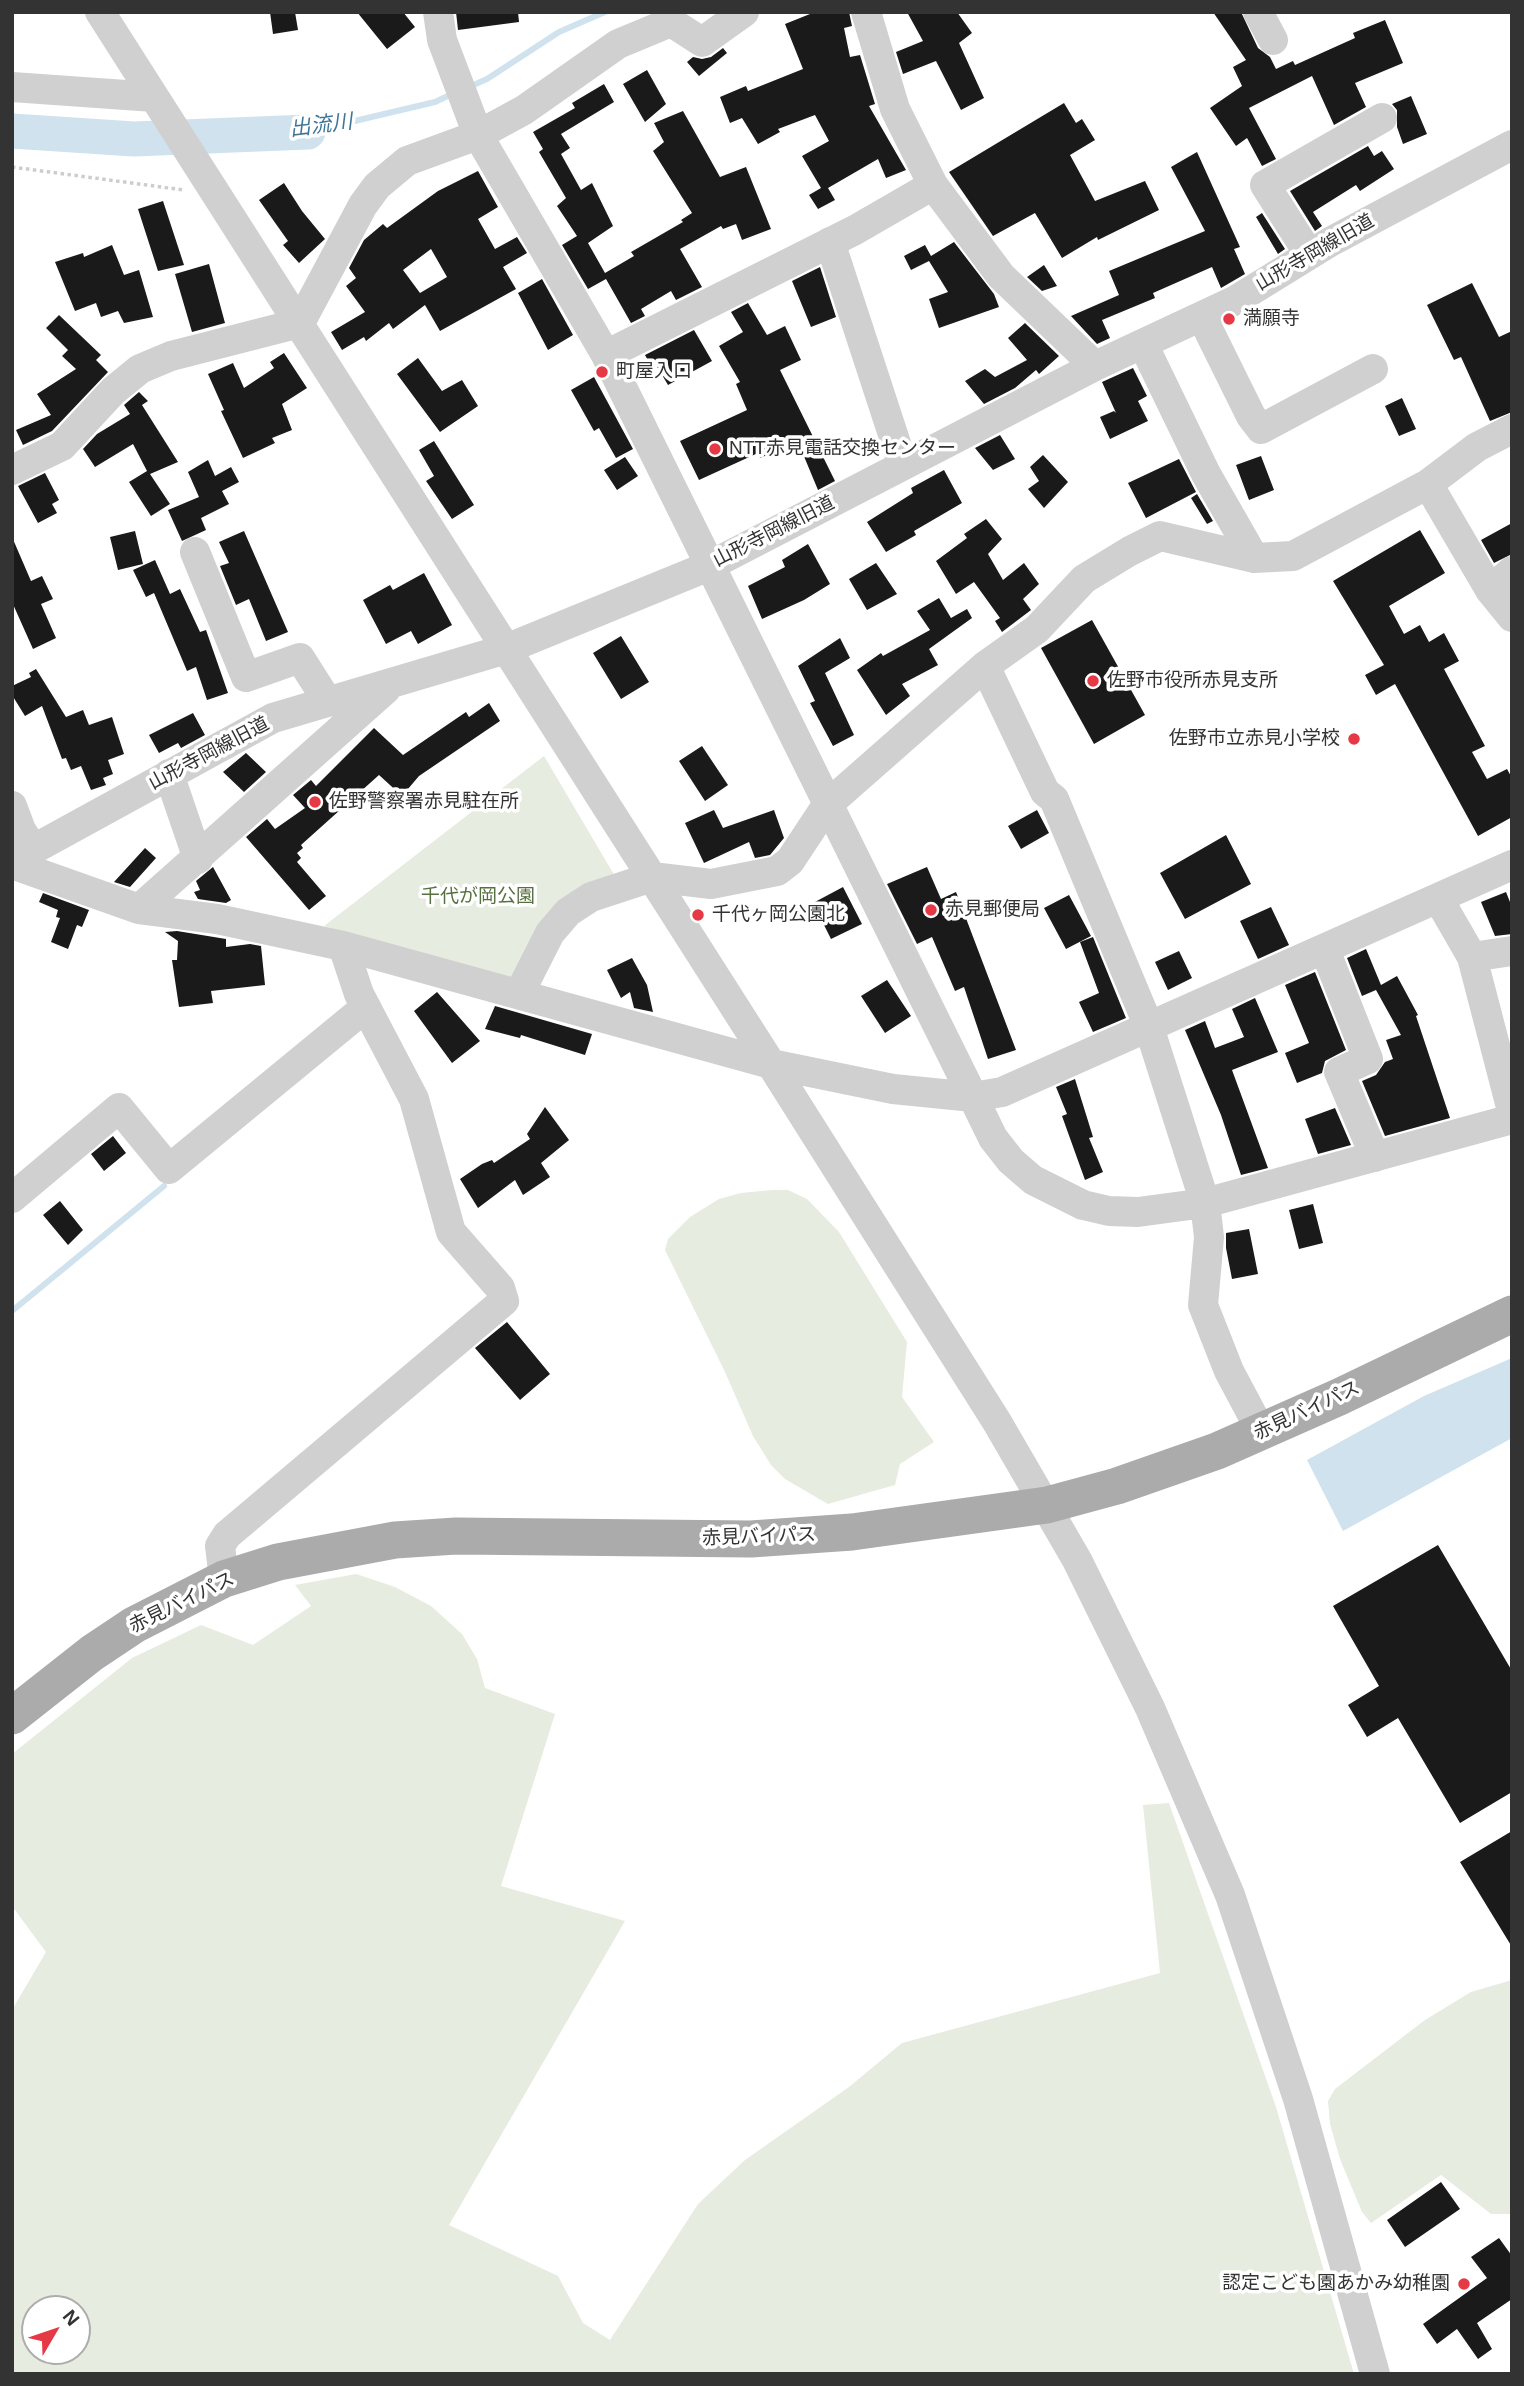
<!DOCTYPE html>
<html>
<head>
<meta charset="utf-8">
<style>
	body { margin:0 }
	#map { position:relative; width:1524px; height:2386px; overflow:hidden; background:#fff; font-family:Arial,sans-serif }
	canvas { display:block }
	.frame { position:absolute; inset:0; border:14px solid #333; pointer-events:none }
	.north { position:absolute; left:21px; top:2295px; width:70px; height:70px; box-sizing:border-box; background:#fff; border:2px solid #adadad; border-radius:50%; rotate:51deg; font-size:19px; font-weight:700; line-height:28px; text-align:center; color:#333 }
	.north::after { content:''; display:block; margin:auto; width:24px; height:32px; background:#e63946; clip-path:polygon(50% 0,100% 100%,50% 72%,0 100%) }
</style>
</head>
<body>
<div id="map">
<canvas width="1524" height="2386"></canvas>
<div class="frame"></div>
<div class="north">N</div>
</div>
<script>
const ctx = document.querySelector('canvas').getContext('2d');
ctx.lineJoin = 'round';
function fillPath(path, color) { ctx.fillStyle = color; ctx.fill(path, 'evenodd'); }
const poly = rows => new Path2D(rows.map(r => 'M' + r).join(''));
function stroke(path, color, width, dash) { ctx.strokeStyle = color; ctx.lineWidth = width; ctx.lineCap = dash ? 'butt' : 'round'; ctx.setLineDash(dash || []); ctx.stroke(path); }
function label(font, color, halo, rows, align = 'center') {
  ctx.font = font + ' Arial,"Noto Sans JP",sans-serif'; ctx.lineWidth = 7; ctx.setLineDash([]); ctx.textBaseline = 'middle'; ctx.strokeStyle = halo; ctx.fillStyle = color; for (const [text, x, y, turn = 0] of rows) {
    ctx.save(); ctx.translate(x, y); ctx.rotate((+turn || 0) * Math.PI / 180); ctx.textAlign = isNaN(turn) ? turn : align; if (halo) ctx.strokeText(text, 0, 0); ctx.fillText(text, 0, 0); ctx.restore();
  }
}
fillPath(poly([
	[544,756,616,878,511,980,324,926],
	[772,1190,788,1190,807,1199,839,1232,907,1342,902,1397,934,1442,900,1464,895,1485,828,1504,785,1479,771,1465,753,1436,725,1372,665,1250,668,1239,690,1217,719,1199,741,1193],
	[356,1574,395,1587,431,1606,462,1634,477,1659,485,1688,555,1714,501,1886,625,1921,449,2225,558,2276,583,2323,610,2340,698,2204,745,2160,849,2087,902,2043,1160,1973,1143,1805,1169,1803,1276,2107,1354,2374,12,2374,12,2010,46,1952,12,1906,12,1754,132,1658,201,1625,253,1645,311,1606,295,1585],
	[35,2309,77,2309,77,2351,35,2351],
	[1512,1980,1512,2214,1491,2214,1441,2175,1371,2223,1362,2212,1340,2159,1330,2124,1328,2101,1335,2089,1425,2020,1471,1992]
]), '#e6ecdf');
fillPath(poly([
	[1512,1358,1512,1438,1343,1531,1307,1460,1424,1396]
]), '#cfe2ee');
stroke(poly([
	[469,87,487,79,559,32,605,12],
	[308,132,435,102,452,94],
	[12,1311,164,1186]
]), '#cfe2ee', 6);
stroke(poly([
	[12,131,134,139,308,132]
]), '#cfe2ee', 35);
fillPath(poly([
	[270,12,295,12,298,30,273,34],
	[357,12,403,12,415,27,387,49],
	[456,12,518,12,519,22,458,30],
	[815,12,849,12,852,26,844,28,850,57,860,55,875,104,869,106,906,170,886,178,878,159,828,188,835,200,818,209,809,195,821,188,802,156,829,141,815,115,778,129,780,132,758,144,742,118,730,123,720,97,746,86,748,91,803,69,785,24],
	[907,12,957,12,972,33,959,43,984,98,961,110,936,61,903,74,896,52,923,41],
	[1213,12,1241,12,1258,48,1270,57,1276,69,1293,61,1295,65,1355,38,1353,33,1385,20,1403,63,1355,83,1366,107,1334,125,1312,76,1249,108,1276,159,1262,166,1247,138,1236,146,1210,108,1242,86,1233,67,1246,60],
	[723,48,727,53,699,76,687,62,693,57,702,59,711,57],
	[647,70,666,104,645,122,623,84],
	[604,84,614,102,561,134,570,148,561,154,581,190,592,183,613,226,588,243,605,273,634,256,631,252,683,222,681,220,692,213,653,151,664,142,654,123,683,111,720,177,746,167,771,229,742,240,736,224,723,229,721,226,680,249,702,287,676,300,671,291,641,309,645,316,631,323,606,279,588,289,562,245,577,236,557,206,566,198,539,152,543,149,533,132,575,108,572,103],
	[1411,96,1427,134,1403,144,1397,127,1397,110,1392,104],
	[1064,103,1076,123,1082,119,1095,140,1070,155,1095,201,1145,181,1159,210,1098,240,1097,237,1062,258,1035,213,993,236,949,172],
	[1368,146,1374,156,1382,151,1394,169,1360,191,1356,185,1313,212,1322,226,1315,231,1290,191],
	[1197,152,1240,247,1234,249,1245,274,1221,288,1212,267,1153,293,1155,298,1102,320,1110,338,1097,344,1071,316,1119,295,1109,271,1205,231,1171,167],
	[478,171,498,207,478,219,495,249,517,237,527,253,503,267,516,289,440,331,425,305,393,329,389,323,366,341,364,337,342,350,331,332,365,312,346,286,356,278,349,268,364,240,383,224,387,228,438,191],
	[431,249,447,277,420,293,403,270],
	[284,183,302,211,325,239,299,263,283,245,288,241,259,200],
	[163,201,184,265,158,271,138,209],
	[1262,213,1285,249,1278,254,1256,217],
	[954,242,994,294,999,307,939,328,929,299,948,292,929,261,911,270,904,256,925,245,931,256],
	[112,245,124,275,139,270,153,317,124,323,118,311,101,317,96,303,75,311,55,262,83,253,84,257],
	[209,264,225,323,192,332,175,274],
	[1044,265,1057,286,1042,291,1027,277],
	[820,267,836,317,811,327,792,281],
	[542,279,573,335,548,350,518,293],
	[1472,283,1499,337,1512,331,1512,412,1490,421,1461,357,1454,360,1427,305],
	[748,303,767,335,785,326,801,360,780,370,835,481,818,490,798,442,760,458,758,453,699,480,680,441,747,410,736,384,740,382,719,346,743,332,731,312],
	[59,315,101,355,96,360,108,372,52,431,23,445,16,430,51,415,37,394,76,369,62,356,68,350,46,328],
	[1025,323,1059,356,1039,374,1036,370,1015,388,984,404,965,381,985,369,995,377,1027,360,1008,338],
	[694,330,712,361,668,385,655,363,651,366,645,355],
	[284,353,307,388,282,404,292,430,272,438,275,443,243,458,221,411,224,410,208,374,233,363,244,388,274,368,270,362],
	[418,358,442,391,462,380,478,406,440,432,397,374],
	[1133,368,1147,396,1138,401,1148,421,1110,439,1100,417,1114,411,1116,413,1102,382],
	[594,377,633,449,616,458,599,428,594,431,571,390],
	[139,392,148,401,142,405,178,462,150,474,170,504,151,516,129,482,147,471,133,444,95,467,83,449,97,434,130,414,124,405],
	[1402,398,1416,429,1399,436,1385,406],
	[1000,435,1015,459,993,470,975,448],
	[434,441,474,505,452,519,426,481,434,476,419,450],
	[1043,455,1068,482,1044,508,1028,489,1039,481,1030,467],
	[1261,456,1274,490,1249,500,1236,465],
	[625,457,638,476,617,490,604,470],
	[1179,459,1196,492,1146,518,1128,483],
	[208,460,215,476,231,467,239,482,222,491,229,504,201,518,206,530,182,541,168,510,199,497,188,472],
	[944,470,962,503,914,531,916,535,886,552,867,522,913,493,911,488],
	[45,473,59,500,52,504,57,513,38,523,18,486],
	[1197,494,1213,521,1207,524,1191,498],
	[986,519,1002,539,988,554,1003,580,1024,563,1039,584,1023,599,1031,610,1002,632,995,621,1000,618,974,582,956,594,936,561,967,538,964,534],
	[1512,523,1512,554,1494,563,1481,540],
	[1420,530,1445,573,1389,606,1404,634,1420,625,1429,642,1444,633,1459,661,1444,669,1485,746,1472,752,1487,779,1507,769,1512,778,1512,817,1478,836,1395,684,1376,695,1365,675,1384,665,1333,581],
	[135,531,143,564,118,570,110,537],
	[244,531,288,632,266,641,249,599,236,605,220,566,229,563,219,542],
	[12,537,31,581,42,576,53,599,41,604,56,638,33,649,12,602],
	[808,544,830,584,804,600,762,619,748,586,785,567,782,560],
	[155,560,170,594,180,589,200,632,206,630,228,693,207,700,196,667,187,671,154,593,146,597,133,570],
	[876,563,897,594,867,610,849,579],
	[424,573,452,625,418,644,411,631,386,644,363,600,390,585,393,590],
	[939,598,951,618,967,609,972,618,929,649,938,665,902,684,910,696,886,715,857,670,881,653,883,656,930,630,917,611],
	[1092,620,1145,715,1094,744,1041,648],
	[621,636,649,682,621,699,593,653],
	[840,638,850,658,825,673,854,735,833,746,810,703,815,701,798,666],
	[36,669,66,717,83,710,89,725,112,717,124,754,108,760,113,774,103,778,106,785,91,790,81,766,71,770,66,758,62,759,42,706,25,716,12,695,12,686,31,677,29,673],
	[489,703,500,721,419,776,402,796,379,775,301,845,303,848,297,853,301,858,297,862,326,896,309,910,246,837,267,819,275,829,305,808,293,795,311,780,316,786,374,728,403,755,466,712,469,717],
	[193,713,205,735,181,748,178,743,159,753,149,735],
	[702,746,728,785,705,801,679,761],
	[246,753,266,772,244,792,223,772],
	[714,810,723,828,774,810,784,838,770,855,755,858,749,842,704,863,685,823],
	[1037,810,1049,833,1021,849,1008,826],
	[1226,835,1251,884,1185,919,1160,873],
	[145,848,156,858,130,887,114,882],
	[213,867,231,900,226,903,198,899,194,892,200,890,196,881],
	[927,867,941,899,956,892,1016,1050,988,1059,964,987,955,991,932,937,917,944,887,884],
	[843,887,862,924,831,939,813,903],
	[1506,892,1512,907,1512,934,1495,936,1481,902],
	[43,893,89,910,82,927,77,925,68,949,51,942,60,918,56,917,58,910,39,902],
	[1069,895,1091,936,1066,949,1044,908],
	[1271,907,1289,945,1258,959,1240,921],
	[177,931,226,939,226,947,250,944,261,946,265,985,211,991,213,1003,179,1007,172,960,177,960,178,941,165,932],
	[1093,937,1126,1018,1093,1032,1079,1002,1099,993,1080,942],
	[1366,949,1381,985,1397,976,1418,1015,1416,1016,1450,1118,1385,1136,1362,1081,1376,1075,1385,1062,1393,1059,1386,1040,1401,1035,1376,990,1362,996,1347,958],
	[1179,951,1192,978,1168,990,1155,962],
	[632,958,647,985,653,1012,634,1008,630,992,621,998,607,970],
	[1315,972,1346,1050,1325,1061,1322,1073,1297,1083,1285,1053,1309,1043,1285,985],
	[887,980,911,1016,885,1033,861,996],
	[437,992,480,1041,452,1063,414,1011],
	[1255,998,1278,1052,1232,1070,1268,1168,1241,1175,1221,1115,1185,1030,1205,1021,1215,1048,1244,1037,1232,1009],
	[495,1006,592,1034,585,1055,521,1035,520,1038,485,1029],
	[1075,1079,1093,1137,1089,1138,1103,1172,1085,1180,1062,1116,1067,1114,1056,1087],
	[545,1107,569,1140,541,1163,550,1177,523,1195,515,1180,478,1208,460,1179,482,1164,492,1160,494,1163,530,1139,527,1134],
	[1335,1108,1351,1145,1318,1154,1305,1119],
	[113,1136,126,1153,104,1171,91,1154],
	[60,1201,83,1230,68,1245,43,1215],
	[1313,1204,1323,1243,1299,1249,1289,1210],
	[1249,1229,1258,1274,1232,1279,1226,1248,1226,1233],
	[507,1322,550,1374,520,1400,475,1348],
	[1438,1545,1512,1671,1512,1792,1460,1823,1398,1718,1367,1737,1348,1705,1379,1686,1333,1606],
	[1512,1831,1512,1947,1460,1862],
	[1441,2182,1460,2209,1405,2247,1387,2220],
	[1499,2238,1512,2256,1512,2299,1477,2323,1492,2349,1478,2359,1457,2329,1437,2344,1423,2324,1487,2278,1471,2257]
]), '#1a1a1a');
stroke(poly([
	[12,167,184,190]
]), '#cdcdcd', 3.5, [3.5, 3.5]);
stroke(poly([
	[100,12,771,1064,997,1422,1077,1560,1150,1708,1230,1895,1298,2099,1375,2374],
	[438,12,442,40,478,135,606,355,973,1097,993,1138,1011,1161,1033,1180,1083,1205,1109,1211,1138,1212,1205,1203,1512,1119],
	[866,12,895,109,933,185,1001,276,1095,366],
	[1258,12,1273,40],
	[12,87,154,97],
	[830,242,903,465],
	[1309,254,1265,185,1382,118],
	[1202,317,1251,416,1261,429,1373,369],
	[1143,344,1206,474,1254,558],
	[606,355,855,230,933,185],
	[12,470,62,446,113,391,140,369,171,356,300,323,363,205,377,186,407,161,478,135,524,110,618,44,671,22,702,42,744,12],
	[1428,484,1490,590,1512,617],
	[195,552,246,677,300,658,328,702],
	[1490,590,1512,571],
	[985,666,1045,792,1054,799,1149,1027,1205,1203,1209,1237,1203,1305,1229,1371,1262,1433],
	[169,774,198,859],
	[12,806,21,830,33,849],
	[12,861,273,718,506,649,709,566,1095,366,1236,300,1330,242,1512,145],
	[12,864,139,909,386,689],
	[1438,898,1472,957,1512,1111],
	[139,909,217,919,343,946,771,1064,893,1089,973,1097,1002,1092,1512,865],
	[1325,950,1368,1059,1339,1072,1375,1157],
	[1472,957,1512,951],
	[519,994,550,933,568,912,591,897,652,877,711,884,777,871,790,861,827,805,985,666,1037,629,1084,579,1130,551,1160,536,1254,558,1293,556,1428,484,1477,447,1512,429],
	[12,1198,119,1108,169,1169,366,1007],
	[224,1579,220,1546,227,1535,504,1301,500,1288,451,1232,414,1099,359,994,343,946]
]), '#d0d0d0', 30);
stroke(poly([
	[12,1716,92,1653,134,1625,224,1579,278,1562,395,1540,456,1536,751,1539,852,1532,1047,1505,1117,1486,1217,1451,1339,1397,1512,1314]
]), '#ababab', 37);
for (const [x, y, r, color] of [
	[1229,319,7,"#e63946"],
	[602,372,7,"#e63946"],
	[715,449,7,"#e63946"],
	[1093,681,7,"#e63946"],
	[1354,739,7,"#e63946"],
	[315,802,7,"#e63946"],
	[931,910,7,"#e63946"],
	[698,915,7,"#e63946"],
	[1464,2284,7,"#e63946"]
]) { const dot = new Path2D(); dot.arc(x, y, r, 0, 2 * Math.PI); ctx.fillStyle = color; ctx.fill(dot); stroke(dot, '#fff', 2.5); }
label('19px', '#333', '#fff', [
	["山形寺岡線旧道",1315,253,-30],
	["山形寺岡線旧道",774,532,-27],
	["山形寺岡線旧道",209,754,-28],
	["赤見バイパス",1307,1411,-25],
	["赤見バイパス",759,1537,-2],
	["赤見バイパス",182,1603,-26]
]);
label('19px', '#333', '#fff', [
	["満願寺",1243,319],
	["町屋入口",616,372],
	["NTT赤見電話交換センター",729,449],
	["佐野市役所赤見支所",1107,681],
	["佐野市立赤見小学校",1340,739,"right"],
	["佐野警察署赤見駐在所",329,802],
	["赤見郵便局",945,910],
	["千代ヶ岡公園北",712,915],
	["認定こども園あかみ幼稚園",1450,2284,"right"]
], 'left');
label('19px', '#56703f', '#fff', [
	["千代が岡公園",478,897]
]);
label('italic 21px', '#3f7597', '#fff', [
	["出流川",321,126,-7]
]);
</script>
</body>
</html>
